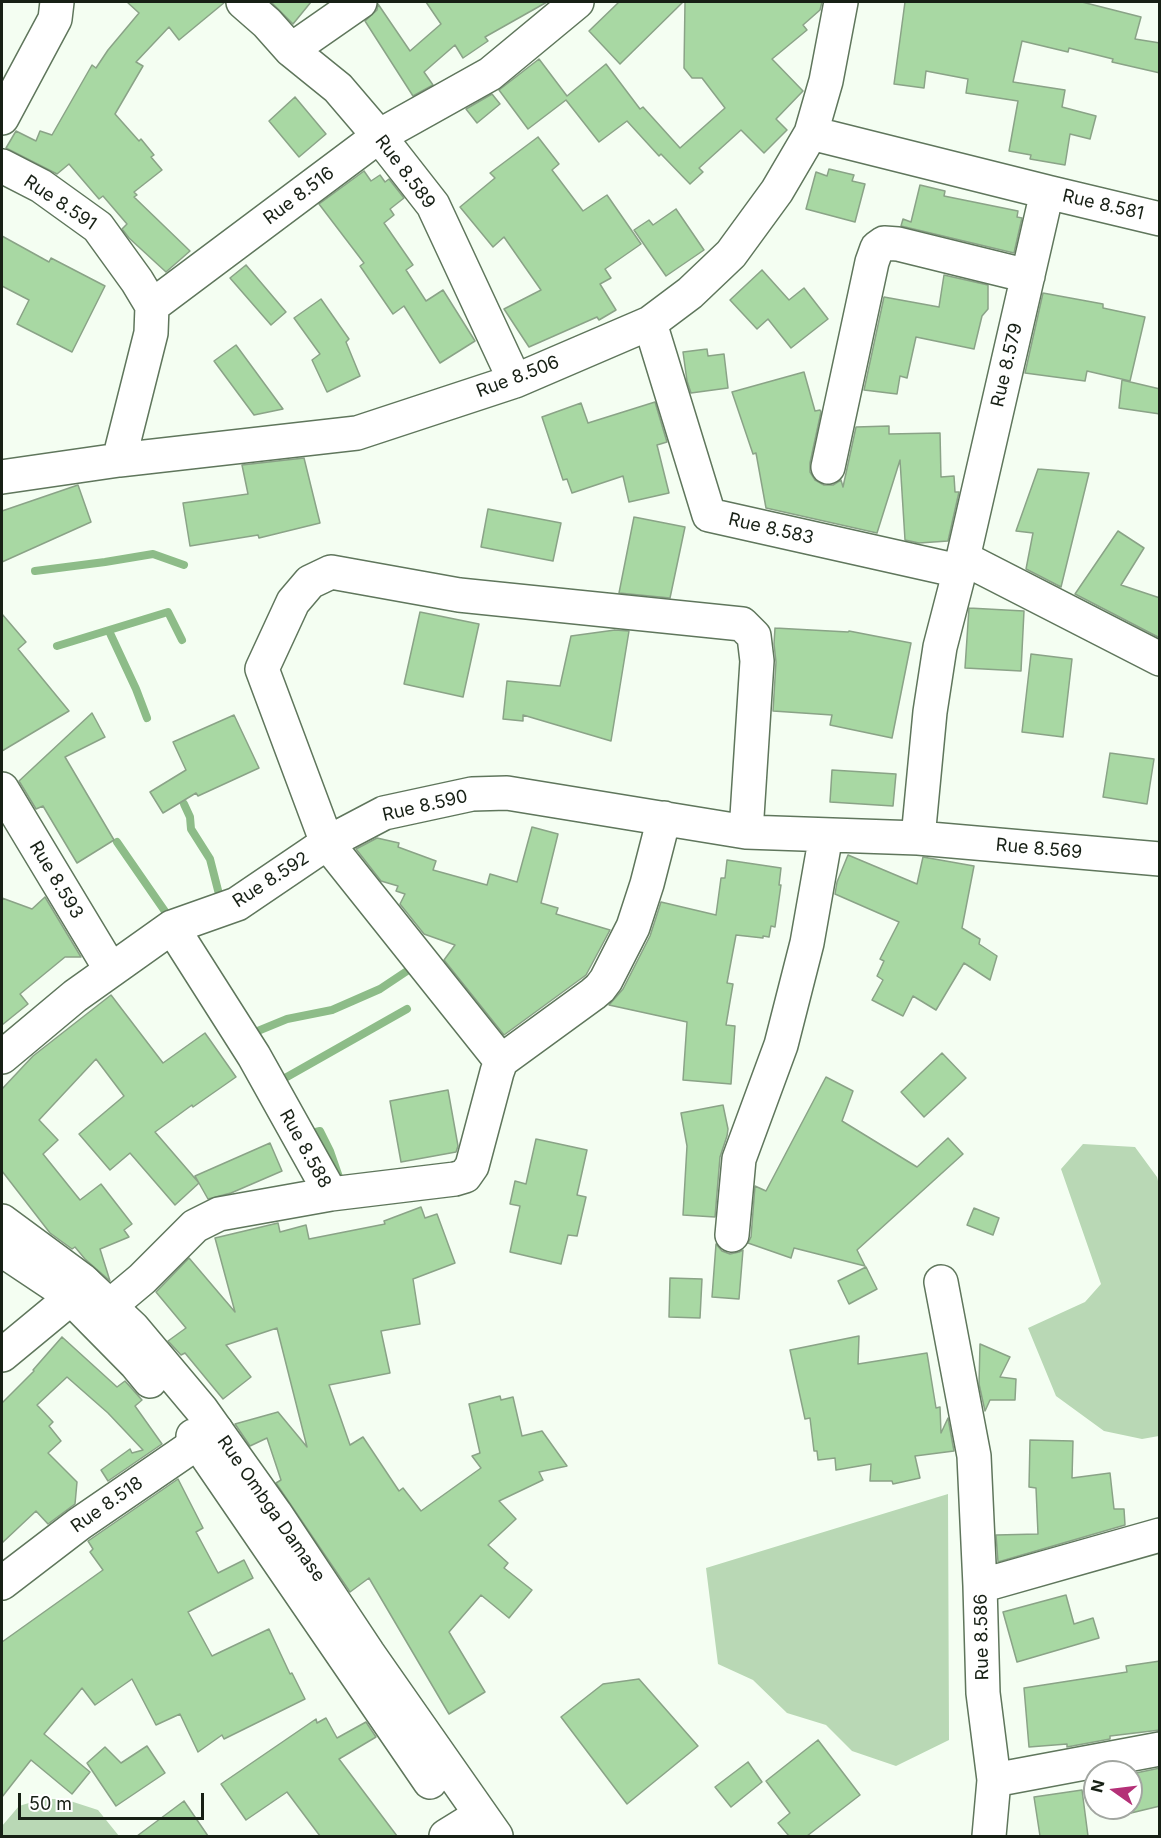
<!DOCTYPE html>
<html>
<head>
<meta charset="utf-8">
<style>
	body { margin:0 }
	#map { position:relative; width:1161px; height:1838px; overflow:hidden; background:#f4fef2; font-family:Inter,sans-serif }
	canvas { display:block }
	.frame { position:absolute; inset:0; border:3px solid #172015; pointer-events:none }
	.north { position:absolute; left:1083px; top:1760px; width:60px; height:60px; box-sizing:border-box; background:#fff; border:2px solid #a2a6a1; border-radius:50%; rotate:284deg; font-size:16px; font-weight:700; line-height:24px; text-align:center; color:#172015 }
	.north::after { content:''; display:block; margin:auto; width:21px; height:27px; background:#b43077; clip-path:polygon(50% 0,100% 100%,50% 72%,0 100%) }
	.scale { position:absolute; left:18px; top:1793px; width:186px; height:27px; box-sizing:border-box; border:3px solid #172015; border-top:0; padding-left:8px; font-size:18px; line-height:21px; white-space:nowrap; color:#172015; -webkit-text-stroke:4px #fff; paint-order:stroke }
</style>
</head>
<body>
<div id="map">
<canvas width="1161" height="1838"></canvas>
<div class="frame"></div>
<div class="north">N</div>
<div class="scale">50 m</div>
</div>
<script>
const ctx = document.querySelector('canvas').getContext('2d');
ctx.lineJoin = 'round';
function fillPath(path, color) { ctx.fillStyle = color; ctx.fill(path, 'evenodd'); }
const poly = rows => new Path2D(rows.map(r => 'M' + r).join(''));
function stroke(path, color, width, dash) { ctx.strokeStyle = color; ctx.lineWidth = width; ctx.lineCap = dash ? 'butt' : 'round'; ctx.setLineDash(dash || []); ctx.stroke(path); }
function label(font, color, halo, rows, align = 'center') {
  ctx.font = font + ' Inter,sans-serif'; ctx.lineWidth = 5; ctx.setLineDash([]); ctx.textBaseline = 'middle'; ctx.strokeStyle = halo; ctx.fillStyle = color; for (const [text, x, y, turn = 0] of rows) {
    ctx.save(); ctx.translate(x, y); ctx.rotate((+turn || 0) * Math.PI / 180); ctx.textAlign = isNaN(turn) ? turn : align; if (halo) ctx.strokeText(text, 0, 0); ctx.fillText(text, 0, 0); ctx.restore();
  }
}
fillPath(poly([
	[1083,1144,1135,1147,1157,1177,1159,1185,1159,1436,1142,1439,1104,1431,1056,1396,1028,1328,1085,1302,1101,1284,1061,1169],
	[948,1494,949,1740,896,1766,852,1751,826,1725,787,1713,753,1680,718,1664,706,1568],
	[42,1799,64,1799,98,1810,119,1836,2,1836,2,1826,19,1806]
]), '#b9d8b5');
stroke(poly([
	[35,571,105,562,153,554,184,565],
	[109,631,136,689,147,718],
	[57,646,168,612,182,640],
	[184,804,190,817,191,829,210,859,221,902],
	[117,842,171,920],
	[248,1035,287,1019,332,1010,380,989,407,971],
	[278,1082,407,1009],
	[307,1134,320,1131,330,1151,339,1177]
]), '#8dbc88', 8);
const building = poly([
	[127,2,225,2,179,40,169,27,136,62,143,66,115,114,139,141,141,139,154,155,151,157,162,170,134,192,137,195,134,197,190,251,166,272,129,238,122,229,127,224,103,196,99,199,69,164,57,174,6,148,16,131,36,141,40,131,52,135,92,65,96,68,108,50,139,13,127,2],
	[271,2,311,2,293,24,271,2],
	[426,2,547,2,485,37,488,41,463,58,455,45,424,72,433,85,413,96,365,21,377,10,378,4,410,51,441,24,426,2],
	[619,2,683,2,620,64,589,31,619,2],
	[685,2,822,2,820,10,803,25,807,30,772,59,803,91,776,119,787,130,764,153,741,130,699,168,703,172,690,184,661,154,659,156,627,121,599,142,566,100,528,129,499,90,539,59,567,96,606,64,640,109,643,107,680,148,725,108,702,78,692,78,684,68,685,2],
	[905,2,1082,2,1141,17,1135,39,1160,43,1160,73,1112,62,1113,59,1069,48,1068,52,1022,41,1013,82,1065,90,1062,107,1096,116,1090,139,1070,134,1065,165,1030,159,1031,155,1009,151,1018,101,966,93,968,79,926,71,924,88,894,84,905,2],
	[492,94,500,104,477,123,466,109,492,94],
	[295,97,326,134,299,157,269,121,295,97],
	[538,137,559,164,552,170,583,211,607,195,641,244,605,269,611,278,600,284,616,310,599,320,597,317,529,347,504,309,541,290,504,237,493,247,460,207,495,178,490,173,538,137],
	[829,169,854,175,852,181,865,184,855,222,806,209,816,172,827,176,829,169],
	[364,171,371,181,380,175,385,182,389,179,404,198,390,209,394,215,384,223,413,265,406,270,426,301,443,290,475,341,440,363,404,306,393,314,360,266,364,263,319,204,364,171],
	[920,185,945,191,944,196,1018,211,1017,217,1022,218,1014,253,901,226,903,219,911,222,920,185],
	[676,209,704,250,666,276,634,230,649,220,653,225,676,209],
	[2,236,49,262,51,258,105,286,72,352,17,324,29,300,2,286,2,236],
	[246,265,286,312,271,325,230,278,246,265],
	[762,270,789,300,804,288,828,319,791,348,768,319,757,329,730,300,762,270],
	[944,275,988,285,988,309,982,316,974,349,916,337,907,378,900,376,897,394,864,390,884,297,939,307,944,275],
	[1043,293,1103,304,1103,308,1145,317,1130,381,1087,371,1085,381,1025,373,1043,293],
	[321,299,349,339,346,342,360,376,327,392,312,360,320,354,294,318,321,299],
	[236,345,283,409,254,415,214,361,236,345],
	[707,349,708,356,724,354,728,388,691,393,687,381,683,352,707,349],
	[804,372,815,411,820,410,821,412,810,463,810,472,815,480,824,485,833,485,841,480,843,487,856,427,889,426,889,434,940,433,941,477,954,476,955,492,959,492,948,541,919,543,905,540,900,460,877,533,766,508,756,453,753,454,732,392,804,372],
	[1122,380,1160,389,1160,414,1119,408,1122,380],
	[655,402,667,442,657,445,669,493,629,502,623,476,572,493,567,479,563,480,542,417,581,403,588,423,655,402],
	[304,458,320,523,259,538,258,535,190,546,183,503,248,494,242,465,304,458],
	[1038,469,1089,473,1061,587,1026,569,1033,533,1016,531,1038,469],
	[78,485,91,522,2,562,2,511,78,485],
	[488,509,561,523,553,561,481,547,488,509],
	[634,517,685,527,670,598,619,593,634,517],
	[1118,531,1144,548,1121,585,1160,598,1160,638,1075,594,1118,531],
	[969,608,1024,611,1021,671,965,668,969,608],
	[420,612,479,624,463,697,404,684,420,612],
	[2,614,26,642,18,649,69,711,2,751,2,614],
	[775,628,848,632,849,631,911,643,892,738,830,725,832,715,773,711,776,662,774,644,775,628],
	[615,630,629,631,611,741,523,715,523,721,503,719,507,681,560,686,571,636,615,630],
	[1031,654,1072,659,1063,737,1022,732,1031,654],
	[92,713,105,737,65,757,114,840,77,863,43,806,36,809,19,781,92,713],
	[234,715,259,768,198,796,196,793,163,813,150,792,186,770,173,742,234,715],
	[1110,753,1154,759,1147,804,1103,797,1110,753],
	[832,770,896,774,893,806,830,802,832,770],
	[532,827,558,834,541,903,558,908,556,914,610,930,586,975,504,1035,444,960,455,945,424,934,400,904,405,894,396,891,398,886,381,881,356,849,377,838,399,843,398,847,436,861,433,870,487,885,490,874,517,882,532,827],
	[848,855,917,884,923,857,974,866,962,928,980,939,979,944,997,956,990,980,964,963,936,1010,913,996,903,1016,872,1000,883,980,877,976,884,961,880,959,899,922,835,894,837,882,848,855],
	[727,860,781,868,779,885,781,885,775,927,771,926,769,937,763,936,763,938,736,935,727,983,733,984,726,1025,735,1026,731,1084,683,1080,687,1022,609,1005,623,989,650,936,661,902,716,915,721,878,725,878,727,860],
	[45,897,81,957,65,957,20,994,28,1004,2,1025,2,898,32,909,45,897],
	[111,995,163,1063,205,1033,236,1077,193,1107,192,1105,155,1132,199,1183,175,1205,130,1153,110,1170,79,1134,124,1096,96,1059,39,1120,58,1140,43,1154,80,1200,101,1184,132,1224,124,1230,129,1237,100,1249,110,1281,85,1259,75,1247,72,1249,50,1233,2,1171,2,1089,33,1056,111,995],
	[942,1053,966,1078,924,1117,901,1092,942,1053],
	[826,1077,853,1091,842,1121,917,1167,948,1138,963,1154,857,1250,865,1266,794,1248,791,1258,748,1243,751,1237,755,1186,766,1191,826,1077],
	[448,1090,458,1146,456,1152,401,1162,390,1101,448,1090],
	[723,1105,728,1129,727,1136,720,1157,715,1217,683,1215,687,1146,681,1113,723,1105],
	[536,1139,587,1150,577,1195,586,1197,577,1236,568,1235,561,1264,510,1252,520,1206,510,1204,515,1181,526,1184,536,1139],
	[270,1143,282,1171,231,1193,208,1199,195,1176,270,1143],
	[421,1207,425,1218,437,1214,455,1263,413,1279,420,1324,381,1331,390,1373,329,1385,350,1445,363,1437,399,1491,403,1488,421,1511,481,1468,472,1456,480,1453,469,1404,500,1396,501,1400,513,1397,522,1436,542,1431,567,1466,539,1472,543,1480,499,1501,516,1519,488,1545,508,1563,504,1568,532,1590,509,1618,481,1595,449,1632,485,1692,449,1714,369,1578,350,1592,276,1483,281,1480,267,1438,250,1446,235,1424,278,1412,307,1447,277,1328,226,1345,251,1377,223,1399,185,1353,181,1355,168,1341,186,1328,156,1292,189,1258,235,1312,215,1238,278,1223,280,1232,306,1225,309,1239,385,1224,384,1221,421,1207],
	[974,1208,999,1218,993,1235,967,1225,974,1208],
	[716,1244,722,1251,730,1254,739,1252,743,1250,739,1299,712,1297,716,1244],
	[866,1267,877,1289,849,1304,838,1281,866,1267],
	[670,1278,702,1279,700,1318,669,1317,670,1278],
	[859,1336,858,1364,927,1353,936,1408,940,1407,941,1433,948,1418,954,1451,915,1456,920,1478,893,1484,892,1481,870,1481,871,1464,836,1470,835,1458,818,1460,817,1451,814,1451,810,1418,805,1419,790,1350,859,1336],
	[62,1337,117,1387,125,1381,142,1400,135,1406,162,1444,108,1481,101,1470,130,1449,132,1453,143,1450,108,1413,67,1377,37,1405,53,1422,49,1426,61,1441,48,1453,77,1482,75,1504,48,1524,36,1511,2,1543,2,1403,34,1371,33,1370,62,1337],
	[980,1344,1010,1357,1000,1377,1016,1379,1015,1400,990,1400,985,1411,979,1384,980,1344],
	[1030,1440,1073,1441,1072,1478,1110,1473,1114,1509,1124,1509,1125,1525,998,1562,996,1535,1038,1534,1036,1488,1029,1487,1030,1440],
	[178,1479,203,1528,196,1532,218,1573,244,1560,253,1578,188,1612,212,1656,269,1629,290,1674,292,1673,305,1699,224,1739,222,1735,198,1752,180,1714,156,1725,132,1679,95,1705,82,1688,44,1734,90,1772,72,1794,31,1760,2,1797,2,1642,103,1570,90,1552,93,1549,88,1541,178,1479],
	[1066,1595,1074,1624,1093,1618,1099,1638,1017,1662,1003,1612,1066,1595],
	[1160,1661,1160,1730,1110,1736,1110,1739,1067,1747,1067,1744,1029,1747,1024,1688,1127,1672,1126,1666,1160,1661],
	[639,1679,698,1746,627,1804,561,1717,603,1684,639,1679],
	[326,1718,337,1738,366,1722,376,1737,339,1759,397,1836,320,1836,287,1792,246,1820,221,1784,316,1719,317,1723,326,1718],
	[818,1740,860,1795,807,1836,789,1836,778,1823,790,1813,766,1781,818,1740],
	[147,1746,165,1773,116,1806,87,1763,105,1747,121,1763,147,1746],
	[748,1762,762,1782,731,1807,715,1787,748,1762],
	[1160,1768,1160,1806,1131,1813,1131,1774,1160,1768],
	[1082,1790,1088,1836,1040,1836,1034,1797,1082,1790],
	[184,1801,208,1836,137,1836,184,1801]
]);
fillPath(building, '#a8d8a3');
stroke(building, '#8aa387', 1.5);
const minor = poly([
	[243,2,267,23,291,50,338,88,379,136,433,205,515,381],
	[291,50,360,2],
	[2,118,55,19,57,2],
	[811,133,1047,192,963,558,1160,659],
	[2,166,41,186,98,227,137,281,152,306],
	[1047,192,1160,219],
	[650,323,709,515,959,571],
	[119,460,151,333,152,306,379,136,490,74,577,2],
	[828,467,872,262,877,248,884,243,898,244,1028,276],
	[2,477,119,460,357,433,515,381,650,323,690,293,731,254,777,191,811,133,826,81,841,2],
	[2,789,111,970],
	[918,838,930,712,940,647,963,558],
	[2,1057,75,996,172,927,237,904,327,843,262,669,293,602,310,582,331,572,459,595,742,624,754,636,757,661,746,832],
	[501,1061,593,994,600,988,606,980,633,927,647,884,664,818],
	[331,1194,455,1179,465,1176,472,1166,497,1072,501,1061,327,843,384,813,472,794,507,793,746,832,918,838,1160,859],
	[732,1235,739,1159,781,1045,807,943,826,835],
	[941,1282,974,1456,980,1586],
	[93,1320,142,1279,195,1226,219,1214,331,1194,254,1056,172,927],
	[2,1355,71,1298,85,1283],
	[2,1583,79,1524,216,1430],
	[994,1780,1160,1749],
	[446,1836,480,1815],
	[989,1836,994,1780,983,1693,980,1586,1160,1535]
]);
const major = poly([
	[2,1221,82,1280,133,1328,201,1409,275,1513,368,1653,496,1836],
	[2,1250,65,1292,136,1364,150,1381],
	[193,1436,430,1782]
]);
stroke(minor, '#5f765c', 36);
stroke(major, '#5f765c', 36);
stroke(minor, '#fff', 33);
stroke(major, '#fff', 33);
label('18px', '#172015', '#fff', [
	["Rue 8.589",405,172,53],
	["Rue 8.516",299,196,-37],
	["Rue 8.591",60,203,34],
	["Rue 8.581",1103,205,13],
	["Rue 8.579",1007,365,-77],
	["Rue 8.506",518,377,-21],
	["Rue 8.583",771,529,13],
	["Rue 8.590",425,806,-13],
	["Rue 8.569",1039,849,5],
	["Rue 8.593",56,880,59],
	["Rue 8.592",271,880,-33],
	["Rue 8.588",305,1149,61],
	["Rue 8.518",107,1505,-35],
	["Rue Ombga Damase",271,1509,55],
	["Rue 8.586",982,1637,-91]
]);
</script>
</body>
</html>
